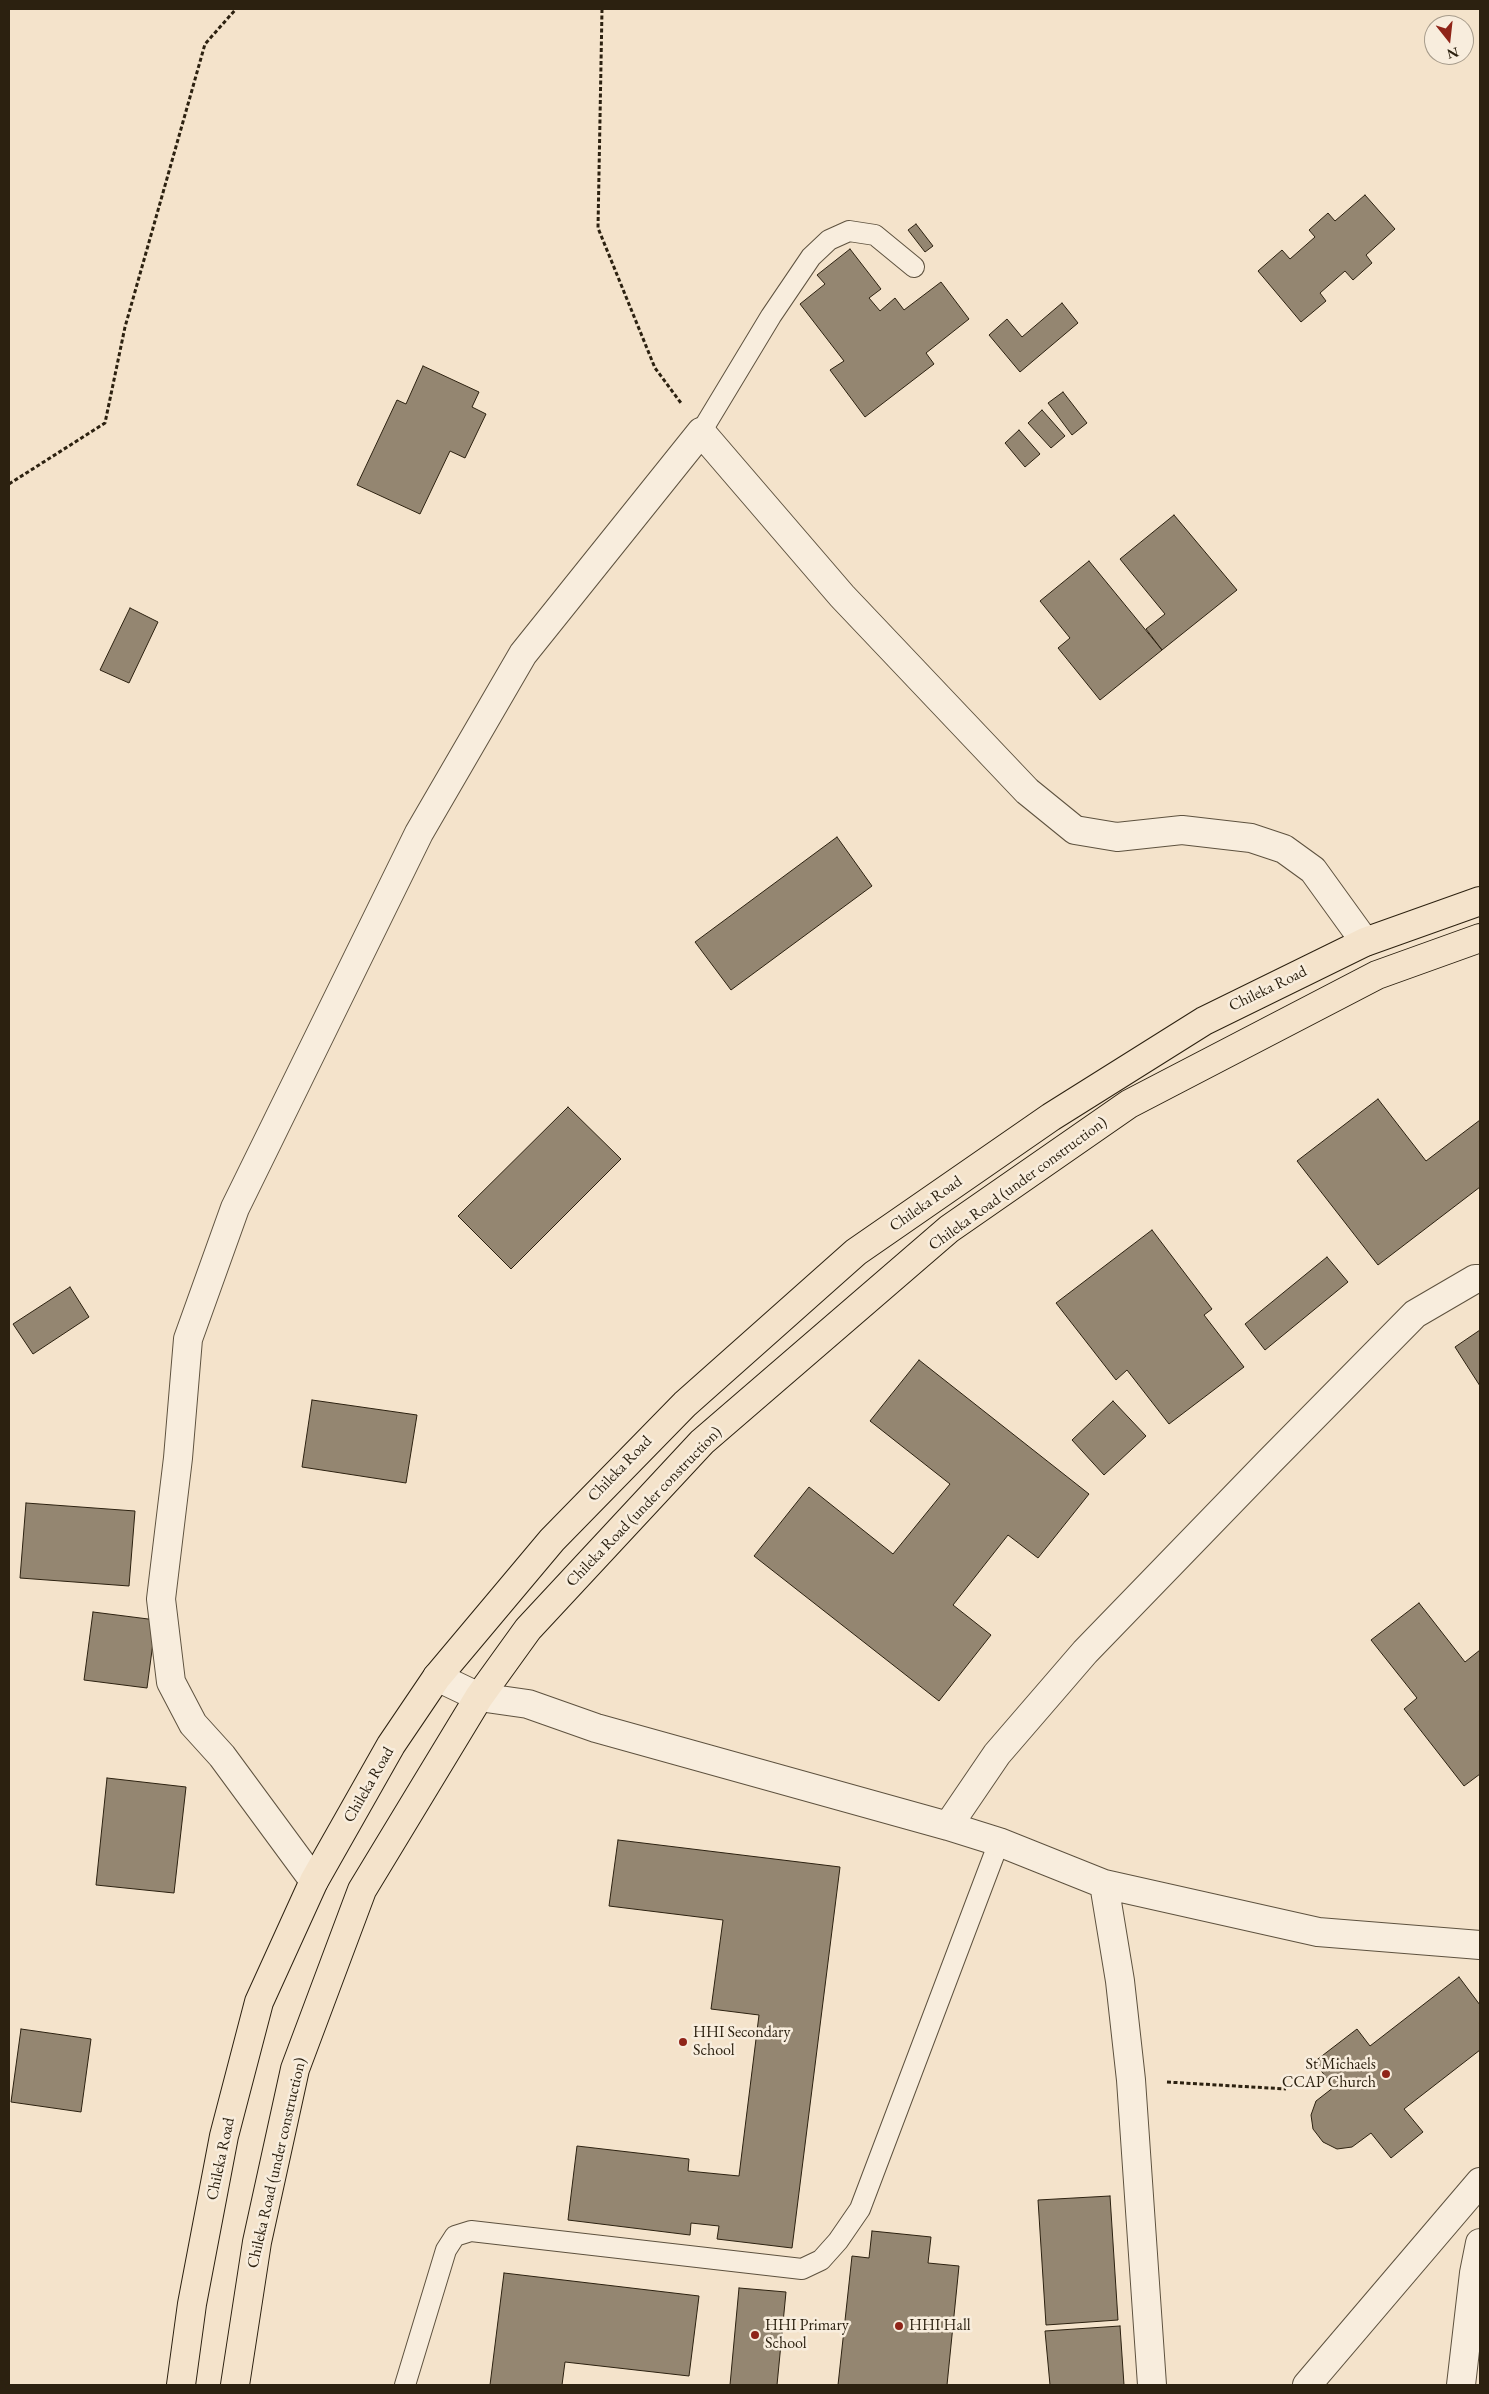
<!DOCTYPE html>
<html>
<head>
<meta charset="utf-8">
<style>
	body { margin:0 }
	#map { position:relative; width:1489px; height:2394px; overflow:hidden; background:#f4e3cb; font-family:"EB Garamond",serif }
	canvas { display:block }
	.frame { position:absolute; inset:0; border:10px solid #2c2110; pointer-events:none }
	.north { position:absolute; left:1424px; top:15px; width:50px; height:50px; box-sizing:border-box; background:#f8eddd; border:1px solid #a69b8b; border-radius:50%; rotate:164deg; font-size:14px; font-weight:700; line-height:20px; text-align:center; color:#2c2110 }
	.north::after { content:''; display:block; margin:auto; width:18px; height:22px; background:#8f2418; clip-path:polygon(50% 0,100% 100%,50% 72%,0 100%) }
</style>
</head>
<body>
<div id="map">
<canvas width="1489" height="2394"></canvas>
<div class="frame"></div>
<div class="north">N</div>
</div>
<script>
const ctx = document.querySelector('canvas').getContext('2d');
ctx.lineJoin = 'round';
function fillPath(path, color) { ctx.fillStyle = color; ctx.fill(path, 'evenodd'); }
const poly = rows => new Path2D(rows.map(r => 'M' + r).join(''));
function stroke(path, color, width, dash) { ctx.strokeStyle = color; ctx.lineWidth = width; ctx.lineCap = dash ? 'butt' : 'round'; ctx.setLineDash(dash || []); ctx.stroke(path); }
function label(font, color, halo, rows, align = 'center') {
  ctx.font = font + ' "EB Garamond",serif'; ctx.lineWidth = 5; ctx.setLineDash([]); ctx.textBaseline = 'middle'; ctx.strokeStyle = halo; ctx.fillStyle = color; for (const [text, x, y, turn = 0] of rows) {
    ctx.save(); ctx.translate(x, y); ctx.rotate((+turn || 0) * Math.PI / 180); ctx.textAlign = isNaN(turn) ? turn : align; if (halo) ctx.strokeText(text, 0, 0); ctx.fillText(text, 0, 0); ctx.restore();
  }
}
const building = poly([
	[1365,195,1395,229,1366,255,1372,263,1353,280,1345,271,1320,293,1326,301,1301,322,1258,271,1282,250,1290,259,1315,237,1309,230,1328,213,1335,221,1365,195],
	[916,224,933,246,925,252,908,230,916,224],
	[850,249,881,289,869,298,880,311,895,298,904,310,941,282,969,319,926,353,934,364,865,417,830,370,844,361,800,304,825,284,817,275,850,249],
	[1062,303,1078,323,1020,372,989,335,1007,319,1022,337,1062,303],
	[423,366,479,392,472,407,486,414,465,458,450,451,420,514,357,485,397,400,406,404,423,366],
	[1063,392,1087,423,1072,435,1048,403,1063,392],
	[1042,410,1065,436,1051,448,1028,423,1042,410],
	[1019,430,1040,454,1025,467,1005,443,1019,430],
	[1174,515,1237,590,1162,650,1146,629,1165,614,1120,559,1174,515],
	[1089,561,1162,650,1100,700,1058,648,1070,638,1040,601,1089,561],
	[130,608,158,622,129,683,100,670,130,608],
	[837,837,872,886,731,990,695,942,837,837],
	[1378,1099,1426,1161,1480,1120,1480,1187,1378,1265,1297,1161,1378,1099],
	[568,1107,621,1159,511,1269,458,1216,568,1107],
	[1152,1230,1212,1309,1204,1315,1244,1367,1169,1424,1127,1370,1116,1380,1056,1303,1152,1230],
	[1327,1257,1348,1282,1265,1350,1245,1324,1327,1257],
	[70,1287,89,1317,33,1354,13,1324,70,1287],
	[1480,1330,1480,1386,1455,1347,1480,1330],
	[919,1360,1089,1494,1038,1558,1008,1535,953,1605,991,1635,939,1701,754,1556,809,1487,893,1554,950,1484,870,1421,919,1360],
	[312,1400,417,1415,406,1483,302,1467,312,1400],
	[1113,1401,1146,1436,1104,1475,1072,1440,1113,1401],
	[26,1503,135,1511,129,1586,20,1578,26,1503],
	[1419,1603,1465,1662,1480,1650,1480,1774,1464,1786,1404,1709,1417,1698,1371,1640,1419,1603],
	[93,1612,156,1620,147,1688,84,1680,93,1612],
	[107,1778,186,1787,174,1893,96,1885,107,1778],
	[618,1840,840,1867,792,2248,717,2239,719,2226,691,2223,690,2235,568,2220,577,2146,689,2159,688,2171,739,2176,759,2015,711,2009,723,1920,609,1906,618,1840],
	[1459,1977,1480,2005,1480,2050,1404,2109,1423,2132,1391,2158,1371,2133,1352,2147,1337,2149,1323,2142,1313,2129,1311,2115,1316,2101,1334,2087,1314,2062,1357,2029,1370,2046,1459,1977],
	[21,2029,91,2039,81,2112,11,2102,21,2029],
	[1110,2196,1118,2320,1046,2325,1038,2200,1110,2196],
	[872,2231,931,2237,928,2263,959,2266,947,2385,838,2385,852,2256,869,2258,872,2231],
	[504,2273,699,2296,689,2376,565,2362,562,2385,490,2385,504,2273],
	[739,2288,786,2292,777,2385,730,2385,739,2288],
	[1120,2326,1124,2385,1050,2385,1045,2331,1120,2326]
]);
fillPath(building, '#948671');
stroke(building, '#2c2110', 1);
const service = poly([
	[701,432,771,316,811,257,829,240,849,231,875,235,914,267],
	[405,2385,446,2250,455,2236,471,2231,802,2269,821,2260,838,2241,860,2209,999,1842]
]);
const minor = poly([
	[437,1677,479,1697,528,1704,596,1728,948,1826,999,1842,1104,1884,1318,1932,1480,1945],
	[948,1826,997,1754,1085,1652,1269,1462,1415,1314,1475,1279,1480,1279],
	[314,1881,222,1756,193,1724,171,1682,161,1599,178,1458,188,1339,235,1208,419,833,523,654,701,432,842,596,1027,791,1075,830,1117,837,1182,830,1251,838,1284,849,1313,870,1365,942],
	[1104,1884,1120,1981,1131,2080,1152,2385],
	[1307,2385,1480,2182],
	[1461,2385,1474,2273,1480,2243]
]);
const trunk = poly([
	[181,2385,192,2304,224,2136,259,2002,314,1881,391,1745,437,1677,552,1540,685,1404,856,1252,1051,1117,1204,1021,1365,942,1480,901],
	[235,2385,257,2242,295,2069,362,1890,479,1697,528,1629,702,1442,949,1229,1129,1104,1377,975,1480,938]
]);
stroke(service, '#5e523f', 22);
stroke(minor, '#5e523f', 30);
stroke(trunk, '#2c2110', 30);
stroke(poly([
	[602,9,598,228,655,368,681,403],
	[9,484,105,423,125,327,205,44,236,9],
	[1167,2082,1286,2089]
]), '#2c2110', 3, [4, 2.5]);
stroke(service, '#f8eddd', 20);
stroke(minor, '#f8eddd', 28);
stroke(trunk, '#f4e3cb', 28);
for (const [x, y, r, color] of [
	[683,2042,5,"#8f2418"],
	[1386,2074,5,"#8f2418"],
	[899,2326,5,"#8f2418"],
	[755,2335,5,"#8f2418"]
]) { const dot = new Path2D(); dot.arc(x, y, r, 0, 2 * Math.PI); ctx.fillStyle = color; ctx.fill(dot); stroke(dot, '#f8eddd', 2); }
label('16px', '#2c2110', '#f8eddd', [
	["Chileka Road",1268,989,-26],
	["Chileka Road (under construction)",1018,1184,-36],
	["Chileka Road",926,1204,-35],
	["Chileka Road",620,1469,-46],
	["Chileka Road (under construction)",644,1507,-46],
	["Chileka Road",369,1785,-60],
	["Chileka Road",221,2159,-78],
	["Chileka Road (under construction)",277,2163,-77]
]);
label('16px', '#2c2110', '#f8eddd', [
	["HHI Secondary",693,2033],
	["School",693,2051],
	["St Michaels",1376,2065,"right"],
	["CCAP Church",1376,2083,"right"],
	["HHI Primary",765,2326],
	["School",765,2344],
	["HHI Hall",909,2326]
], 'left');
</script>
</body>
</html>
